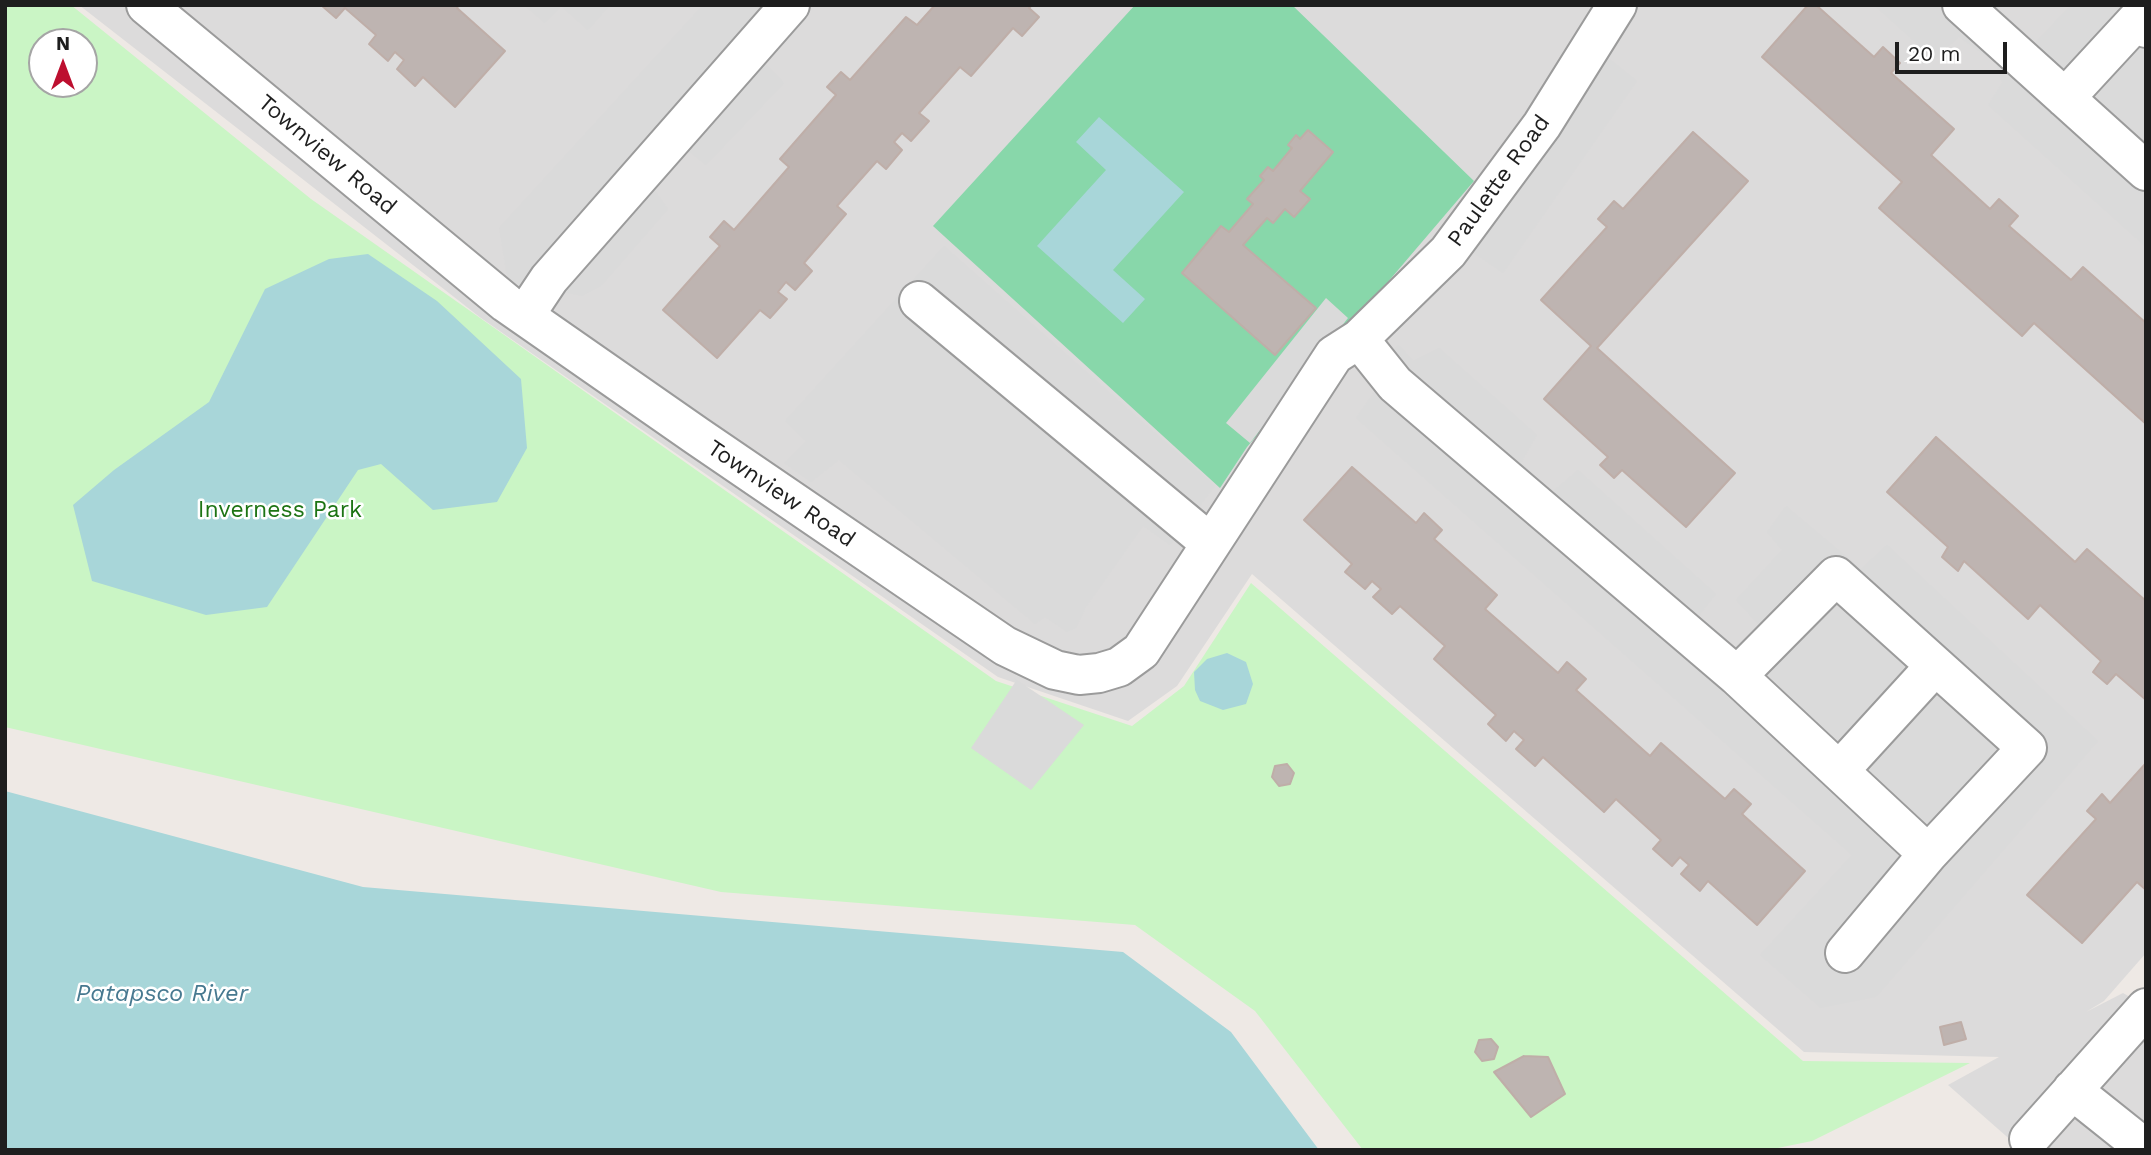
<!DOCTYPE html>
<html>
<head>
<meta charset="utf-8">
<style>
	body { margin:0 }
	#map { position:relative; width:2151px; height:1155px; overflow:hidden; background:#eee9e5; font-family:"Work Sans",sans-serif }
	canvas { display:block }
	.frame { position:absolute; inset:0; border:7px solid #1e1e1e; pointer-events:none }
	.north { position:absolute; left:28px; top:28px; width:70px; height:70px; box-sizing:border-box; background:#fff; border:2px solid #a5a5a5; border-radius:50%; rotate:0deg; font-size:19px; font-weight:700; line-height:28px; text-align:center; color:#1e1e1e }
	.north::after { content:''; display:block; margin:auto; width:24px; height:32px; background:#bd0f2f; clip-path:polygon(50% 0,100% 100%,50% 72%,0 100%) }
	.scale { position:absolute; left:1895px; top:42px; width:112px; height:32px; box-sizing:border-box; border:4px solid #1e1e1e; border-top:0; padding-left:9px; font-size:21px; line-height:24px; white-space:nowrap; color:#1e1e1e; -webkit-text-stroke:5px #fff; paint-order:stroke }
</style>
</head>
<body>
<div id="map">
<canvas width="2151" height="1155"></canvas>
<div class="frame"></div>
<div class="north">N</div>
<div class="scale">20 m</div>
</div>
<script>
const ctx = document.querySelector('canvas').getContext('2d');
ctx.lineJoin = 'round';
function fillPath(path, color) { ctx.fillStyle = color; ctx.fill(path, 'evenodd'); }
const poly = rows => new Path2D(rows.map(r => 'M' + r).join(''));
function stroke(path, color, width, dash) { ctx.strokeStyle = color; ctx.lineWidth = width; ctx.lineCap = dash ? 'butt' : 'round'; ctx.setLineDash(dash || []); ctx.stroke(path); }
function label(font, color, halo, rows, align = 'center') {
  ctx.font = font + ' "Work Sans",sans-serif'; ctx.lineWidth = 5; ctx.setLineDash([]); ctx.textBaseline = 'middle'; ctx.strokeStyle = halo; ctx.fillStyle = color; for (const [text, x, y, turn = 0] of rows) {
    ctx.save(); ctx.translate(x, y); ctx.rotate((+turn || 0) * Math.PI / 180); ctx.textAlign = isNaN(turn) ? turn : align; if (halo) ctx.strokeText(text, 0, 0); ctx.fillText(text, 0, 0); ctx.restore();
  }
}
fillPath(poly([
	[79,5,2146,5,2146,953,2104,1001,2086,1012,2123,993,2146,1006,2146,1150,2022,1150,1948,1085,1999,1057,1804,1052,1252,574,1177,686,1128,721,998,677,481,318]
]), '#dcdbdb');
fillPath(poly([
	[5,5,71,5,311,199,996,681,1132,726,1184,686,1251,583,1803,1061,1970,1063,1812,1141,1768,1150,1363,1150,1255,1011,1135,925,721,892,5,727],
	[42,42,84,42,84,84,42,84]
]), '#caf5c5');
fillPath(poly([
	[1135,5,1292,5,1474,181,1247,447,1220,488,933,226]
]), '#88d7aa');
fillPath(poly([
	[524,5,610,5,588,30,561,6,545,23],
	[703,5,806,5,760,58,784,83,706,165,681,145,651,185,668,209,601,286,582,296,557,291,554,314,508,283,499,228],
	[1874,5,1995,5,2035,43,2071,5,2146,5,2146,247,1988,105,2002,83,1996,63,1959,37,1934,59],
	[1607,57,1637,81,1503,273,1472,252],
	[944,246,1215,486,1170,545,1143,526,1086,607,1076,628,1067,632,1045,617,1035,624,839,460,811,482,784,463,806,441,785,421],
	[1326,298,1348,318,1250,443,1226,423],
	[1399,345,1413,361,1439,348,1537,435,1521,463,1552,492,1578,470,1716,594,1697,618,1729,652,1760,626,1736,600,1782,550,1767,532,1786,506,1861,569,1887,545,2098,741,1876,997,1821,1008,1760,955,1852,855,1356,418,1377,388,1366,373],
	[1014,678,1084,725,1031,790,971,748,1016,681]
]), '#dadada');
fillPath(poly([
	[1099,117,1184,192,1113,270,1145,299,1123,323,1037,246,1106,170,1076,142],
	[368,254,437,301,521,379,527,448,497,502,433,510,381,464,358,470,267,607,206,615,92,581,73,505,114,470,209,402,265,289,329,259],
	[1227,653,1246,662,1253,684,1246,704,1223,710,1200,701,1195,690,1194,672,1207,659],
	[5,791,363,887,1123,952,1231,1032,1319,1150,5,1150]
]), '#a8d6d9');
const building = poly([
	[321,5,459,5,457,8,505,51,455,107,423,77,415,86,397,69,404,60,395,52,388,61,369,44,376,35,345,8,336,18,321,5],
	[935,5,1032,5,1029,8,1039,17,1022,36,1013,28,971,76,960,67,919,113,929,121,911,141,902,133,894,142,902,150,886,169,877,161,837,206,846,214,804,263,812,271,795,290,786,282,778,292,787,299,770,318,760,310,717,358,663,310,720,246,710,237,724,221,734,230,789,167,780,159,836,95,827,87,841,72,850,80,906,17,917,25,935,5],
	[1808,5,1816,5,1874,57,1883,47,1900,63,1891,73,1954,129,1931,155,1990,209,1999,199,2018,216,2009,226,2071,280,2083,267,2146,323,2146,424,2034,323,2022,336,1879,208,1902,182,1762,57,1808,5],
	[1308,130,1333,152,1300,191,1310,199,1294,217,1285,209,1273,223,1267,218,1243,245,1316,308,1275,355,1182,273,1221,226,1229,232,1253,204,1247,199,1264,180,1260,176,1268,167,1273,171,1292,148,1288,145,1296,135,1300,139,1308,130],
	[1693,132,1748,181,1597,348,1735,473,1686,527,1622,470,1614,478,1600,465,1608,457,1544,399,1591,346,1541,300,1607,227,1598,219,1614,201,1623,209,1693,132],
	[1936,437,2075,562,2087,549,2146,601,2146,700,2116,674,2107,684,2093,672,2101,661,2040,605,2028,619,1964,561,1958,571,1942,557,1948,547,1887,492,1936,437],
	[1352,467,1416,523,1424,513,1442,530,1434,539,1497,595,1485,609,1558,673,1567,662,1586,679,1576,690,1650,756,1661,743,1725,799,1734,789,1751,804,1742,814,1805,871,1757,925,1708,881,1700,891,1681,874,1689,865,1680,857,1672,866,1653,849,1661,840,1616,799,1604,812,1543,757,1535,766,1516,749,1524,740,1514,731,1506,741,1488,724,1496,715,1434,659,1445,646,1400,606,1392,614,1373,597,1381,589,1372,581,1365,589,1345,572,1352,564,1304,520,1352,467],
	[2146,763,2146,890,2137,882,2082,943,2027,895,2096,819,2087,811,2102,794,2110,803,2146,763],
	[1287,764,1294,773,1290,784,1279,786,1272,777,1275,766,1287,764],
	[1961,1022,1966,1039,1944,1045,1940,1027,1961,1022],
	[1491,1039,1498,1047,1494,1059,1482,1061,1475,1052,1479,1040,1491,1039],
	[1524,1056,1548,1057,1565,1094,1531,1117,1494,1072,1524,1056]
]);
fillPath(building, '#beb4b1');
stroke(building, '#bfaea8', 2);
const minor = poly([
	[146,5,506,303,697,436,1005,646,1055,670,1079,675,1099,673,1119,667,1141,651,1334,355,1359,339,1448,252,1542,125,1617,5],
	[1962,5,2146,171],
	[2065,98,2137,20,2146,28],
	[919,301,1210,543],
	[525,315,549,279,790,5],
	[1359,339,1395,384,1737,676,1928,854,1845,953],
	[1737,676,1836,576,2027,748,1928,854],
	[1839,771,1935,666],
	[2072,1090,2146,1149],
	[2029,1139,2146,1008]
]);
stroke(minor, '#9b9b9b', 42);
stroke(minor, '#fff', 38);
label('23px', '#1e1e1e', '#fff', [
	["Townview Road",327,155,40],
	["Paulette Road",1499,181,-54],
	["Townview Road",781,494,34]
]);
label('23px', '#1d7414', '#fff', [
	["Inverness Park",280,510]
]);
label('italic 24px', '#477990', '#fff', [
	["Patapsco River",162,994]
]);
</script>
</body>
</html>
